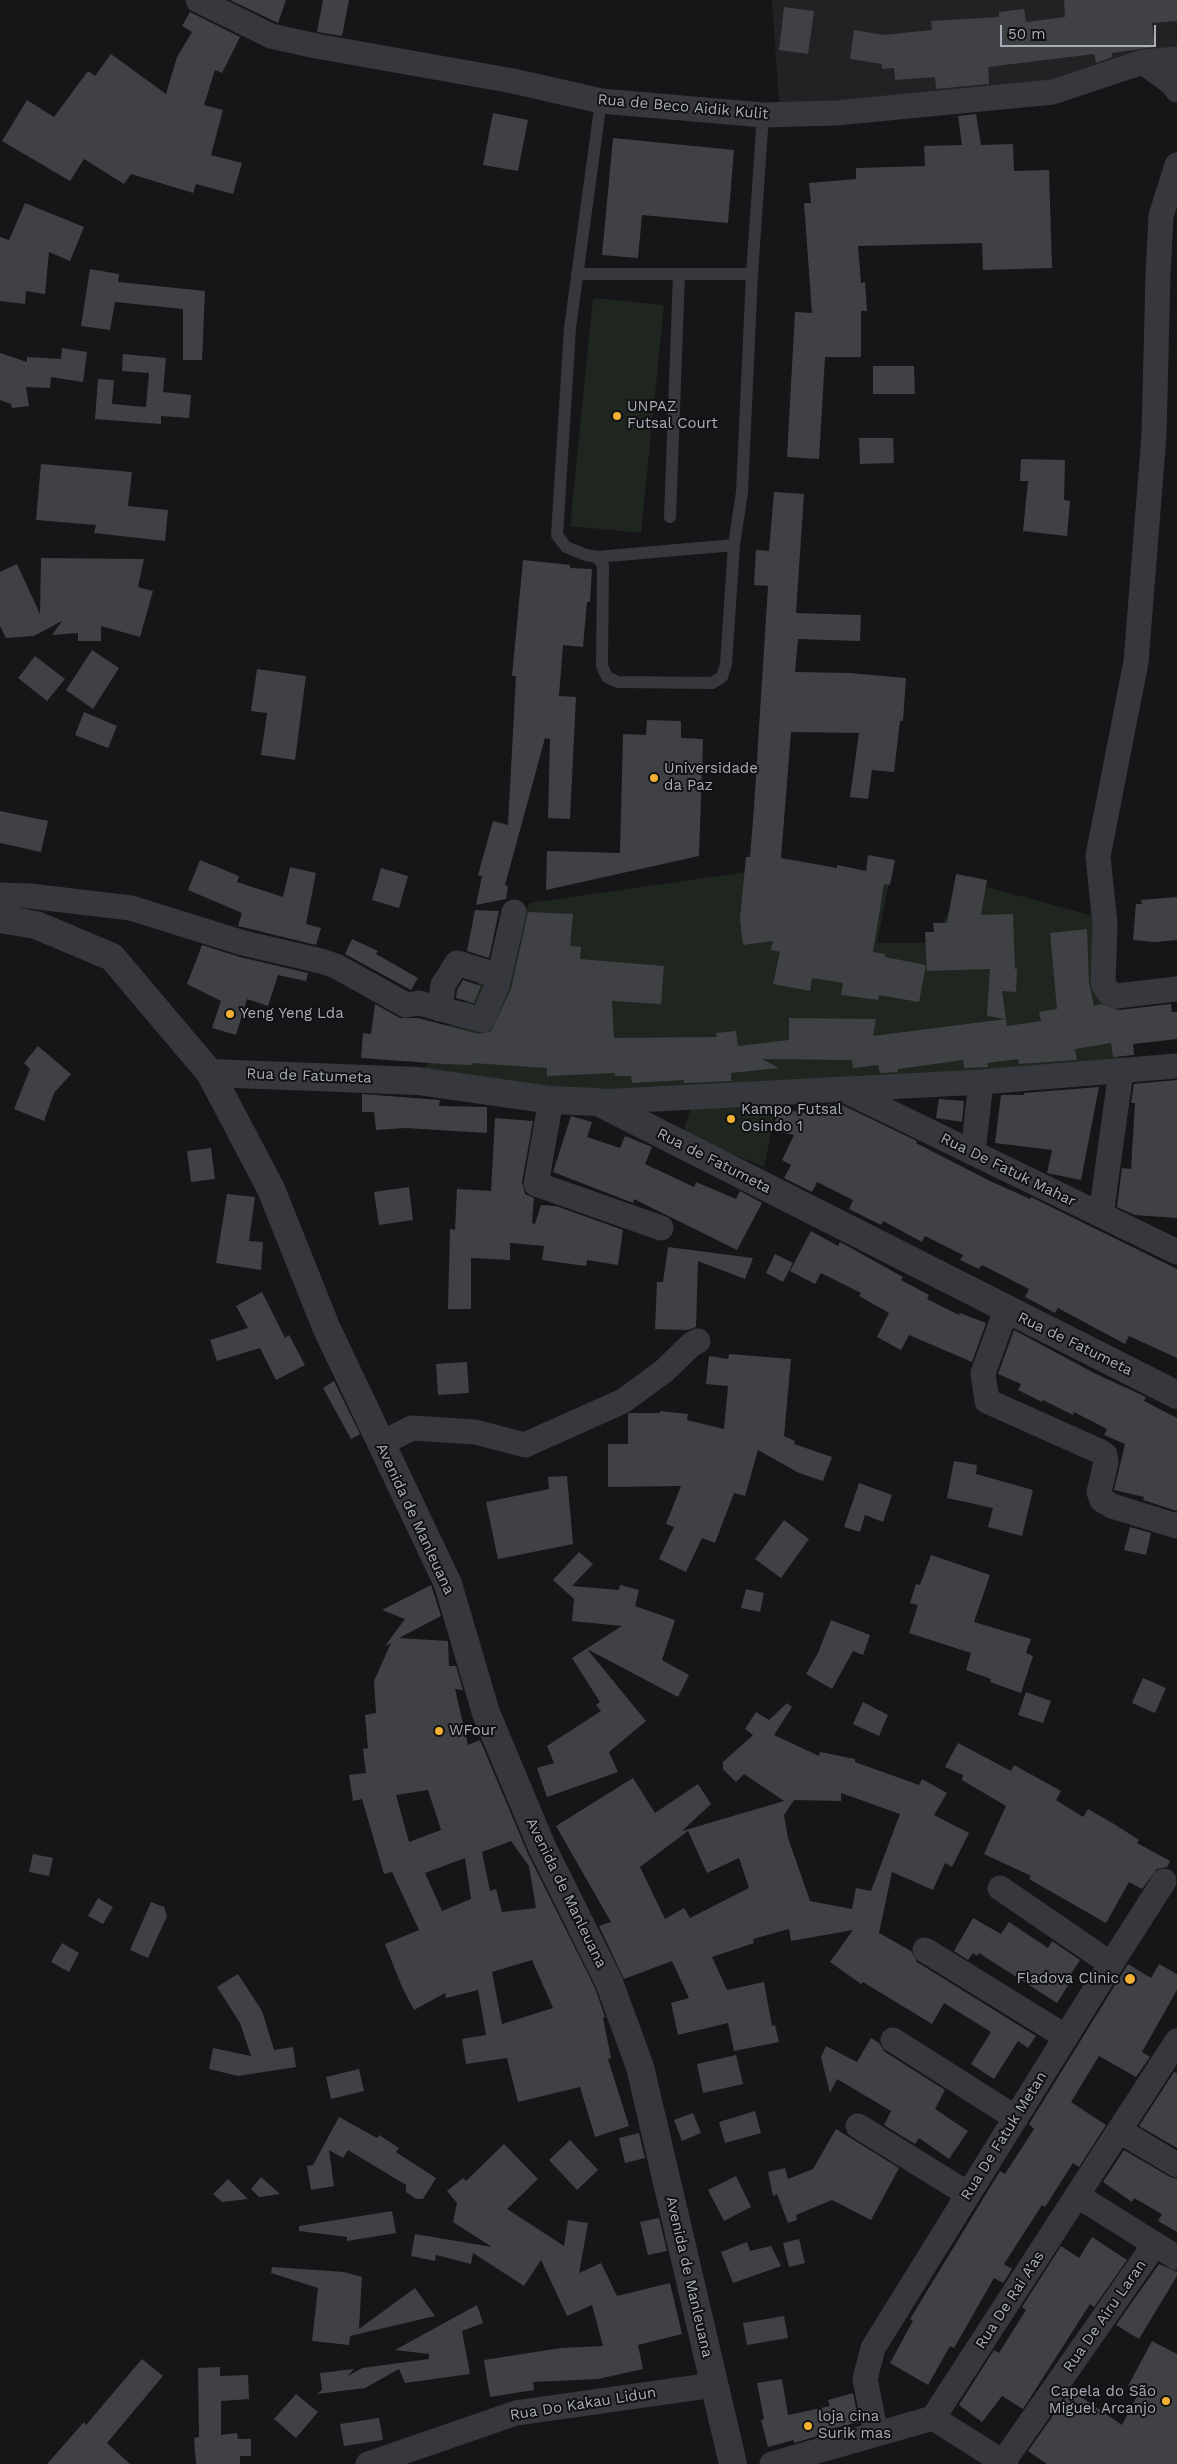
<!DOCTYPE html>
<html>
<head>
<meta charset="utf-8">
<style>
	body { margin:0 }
	#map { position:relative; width:1177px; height:2464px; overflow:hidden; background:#161618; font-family:"Work Sans",sans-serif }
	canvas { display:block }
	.scale { position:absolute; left:1000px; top:25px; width:156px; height:22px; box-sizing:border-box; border:2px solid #a8adb8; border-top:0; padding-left:6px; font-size:15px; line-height:18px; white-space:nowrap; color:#a8adb8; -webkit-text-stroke:4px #111113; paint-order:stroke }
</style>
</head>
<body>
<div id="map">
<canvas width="1177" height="2464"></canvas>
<div class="scale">50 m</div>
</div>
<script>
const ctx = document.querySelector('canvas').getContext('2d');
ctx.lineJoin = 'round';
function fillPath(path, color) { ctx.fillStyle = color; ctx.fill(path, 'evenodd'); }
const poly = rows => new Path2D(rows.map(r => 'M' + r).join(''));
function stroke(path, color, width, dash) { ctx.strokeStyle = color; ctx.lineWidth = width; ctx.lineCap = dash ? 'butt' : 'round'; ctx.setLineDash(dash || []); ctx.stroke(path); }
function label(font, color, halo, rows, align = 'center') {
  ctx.font = font + ' "Work Sans",sans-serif'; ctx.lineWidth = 4; ctx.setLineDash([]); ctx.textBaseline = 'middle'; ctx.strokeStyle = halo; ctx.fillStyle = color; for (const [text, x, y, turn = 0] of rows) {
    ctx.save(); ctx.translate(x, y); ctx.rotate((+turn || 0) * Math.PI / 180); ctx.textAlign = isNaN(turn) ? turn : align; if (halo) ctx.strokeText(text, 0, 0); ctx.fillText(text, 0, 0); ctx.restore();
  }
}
fillPath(poly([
	[772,0,1177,0,1177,60,1104,77,780,117]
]), '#222225');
fillPath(poly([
	[593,298,664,305,641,533,570,526],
	[796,865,890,877,877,943,932,943,965,881,1097,917,1107,992,1121,1071,598,1102,418,1081,450,1025,530,903],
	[694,1099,777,1105,764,1167,682,1134]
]), '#1e261f');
fillPath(poly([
	[230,0,286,0,278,23],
	[323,0,349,0,342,36,317,32],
	[1064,0,1177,0,1177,21,1152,23,1155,47,1112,53,1112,57,1096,63,1094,54,988,67,989,84,936,89,935,77,895,80,894,68,882,69,882,64,850,59,854,30,883,35,932,30,931,21,999,17,999,12,1024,9,1026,22,1065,17],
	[784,7,814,11,808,54,779,50],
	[190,12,240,37,222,73,215,70,204,105,223,110,211,155,242,163,233,194,196,184,193,193,131,174,124,184,84,159,70,181,2,141,27,100,54,117,88,71,95,76,111,54,166,94,177,57,192,32,182,26],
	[493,113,528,120,518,171,483,165],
	[976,114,981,145,1013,144,1014,171,1049,170,1052,268,983,270,982,243,858,246,861,283,865,282,867,311,861,311,861,357,825,357,819,459,787,457,795,312,812,313,804,203,811,203,809,183,856,179,856,168,925,166,924,146,962,145,958,116],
	[613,138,734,150,728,223,642,215,638,258,602,255],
	[25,203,84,227,70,261,49,252,45,294,26,291,25,304,0,301,0,237,9,240],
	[90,269,119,274,118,282,205,291,202,360,183,360,183,309,115,302,110,330,81,326],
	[62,348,87,352,83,382,51,377,50,388,26,387,29,406,12,408,11,404,0,400,0,353,27,362,27,357,61,359],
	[123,354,166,358,163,392,191,395,189,418,161,416,161,424,95,419,98,379,114,380,112,404,146,407,149,373,122,371],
	[873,366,914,366,915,394,873,394],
	[859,438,893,438,894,463,860,464],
	[1021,459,1065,460,1064,500,1070,501,1067,536,1023,531,1028,481,1020,481],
	[41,464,132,472,128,506,168,510,165,541,94,533,96,525,36,520],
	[774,492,804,494,796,613,861,615,860,641,798,639,795,672,849,673,906,678,903,721,900,721,894,772,872,770,868,799,850,797,859,733,791,732,781,858,837,868,837,865,866,871,868,855,895,860,890,885,884,884,873,952,885,954,885,957,926,965,919,1002,879,995,878,1000,841,995,843,983,812,978,810,991,773,984,780,952,771,950,773,941,743,945,740,919,746,857,750,857,754,807,768,586,754,585,756,550,769,551],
	[41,558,144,559,138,587,153,591,140,637,101,626,101,641,78,641,78,633,52,635,62,621,34,636,6,638,0,626,0,572,17,564,40,614],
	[523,560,570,565,570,568,592,569,590,602,587,602,583,647,563,645,559,696,576,697,570,819,548,818,550,739,545,738,505,885,508,886,506,899,476,905,482,876,478,875,493,821,508,825,516,676,512,676],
	[92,650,119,668,93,709,66,690],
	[35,656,65,679,47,701,18,678],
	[257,669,306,676,295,760,261,755,267,713,251,711],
	[84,712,117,726,108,748,75,735],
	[647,720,681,721,681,738,703,739,699,856,546,890,547,851,620,853,623,734,646,735],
	[0,811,48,821,41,852,0,843],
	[200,860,239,876,237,882,283,897,290,867,316,873,306,924,321,928,316,945,238,926,242,913,188,890],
	[381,868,408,876,399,908,372,900],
	[956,874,987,880,981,915,1013,914,1015,969,1017,969,1016,992,1002,991,1006,1019,987,1016,990,969,927,971,925,932,934,932,933,923,947,923],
	[1177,897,1177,940,1155,942,1133,940,1136,904,1142,904,1141,900],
	[475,910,499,911,489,958,467,951],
	[528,912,573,914,570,946,581,947,580,959,664,966,661,1004,612,1001,614,1038,717,1037,716,1033,736,1031,738,1046,789,1040,789,1018,876,1019,873,1036,1006,1019,1007,1026,1041,1021,1039,1012,1057,1009,1050,933,1087,929,1089,983,1094,1006,1101,1004,1119,1010,1171,1004,1172,1012,1177,1012,1177,1039,1133,1044,1134,1055,1113,1057,1111,1043,1075,1049,1077,1060,1019,1064,1018,1059,987,1063,988,1067,964,1068,963,1060,898,1069,898,1072,880,1073,878,1065,853,1068,852,1060,762,1059,779,1068,731,1073,731,1081,684,1083,684,1080,632,1083,631,1076,615,1076,615,1073,547,1076,547,1068,472,1063,472,1065,444,1064,361,1058,363,1033,371,1034,375,1004,400,1018,418,1018,479,1034,491,1031,511,989],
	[352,939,378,951,376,954,418,978,411,990,345,954],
	[202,945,240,957,308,973,306,981,278,975,268,1006,247,999,236,1035,212,1028,221,1001,187,984],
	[463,980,481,986,474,1003,456,998,457,990],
	[38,1046,71,1074,54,1093,44,1121,14,1109,30,1069,24,1063],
	[1177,1080,1177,1218,1135,1215,1117,1207,1122,1168,1131,1169,1135,1103,1131,1103,1134,1084],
	[1099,1087,1081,1180,1047,1173,1052,1150,995,1143,1001,1095,1024,1095,1024,1093],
	[362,1094,440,1100,439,1106,487,1107,487,1133,406,1128,376,1130,374,1112,362,1112],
	[939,1099,964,1101,962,1122,936,1118],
	[840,1104,917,1141,916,1143,990,1181,1030,1199,1031,1197,1177,1269,1177,1358,1129,1336,1125,1344,1058,1308,1055,1313,1025,1297,1029,1289,982,1265,979,1269,960,1260,963,1255,925,1236,922,1242,883,1221,881,1225,849,1209,853,1200,817,1182,812,1192,784,1178,791,1165,782,1160,794,1135,773,1130,778,1108,805,1113,809,1105],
	[571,1116,592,1122,587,1137,620,1148,625,1136,652,1147,645,1164,694,1187,696,1182,736,1199,740,1191,762,1203,737,1250,634,1199,633,1203,553,1172],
	[495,1118,533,1121,522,1182,525,1194,534,1198,532,1223,535,1224,541,1205,556,1206,623,1230,618,1265,587,1260,586,1266,542,1260,544,1246,510,1243,510,1260,471,1258,471,1309,448,1309,450,1229,455,1230,457,1189,491,1191],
	[211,1148,215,1179,191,1182,187,1151],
	[409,1187,413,1220,379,1225,374,1192],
	[227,1194,255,1197,249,1241,263,1242,261,1270,216,1263],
	[811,1231,838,1246,840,1242,903,1277,901,1280,929,1295,927,1299,959,1315,960,1313,986,1323,972,1362,909,1335,901,1350,877,1337,889,1313,859,1296,861,1293,821,1273,815,1284,790,1271],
	[668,1247,699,1251,753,1258,745,1279,698,1261,696,1327,688,1330,655,1329,657,1282,663,1282],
	[775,1254,793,1263,783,1282,766,1273],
	[262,1292,285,1338,289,1335,305,1365,276,1380,260,1348,217,1361,210,1340,248,1328,236,1306],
	[1014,1330,1094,1373,1146,1397,1144,1401,1177,1418,1177,1511,1143,1500,1144,1497,1114,1490,1125,1444,1104,1435,1107,1429,1074,1412,1073,1415,1043,1400,1042,1402,1018,1390,1021,1384,998,1374],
	[729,1354,791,1359,784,1436,795,1441,794,1444,832,1457,823,1481,799,1473,758,1450,745,1496,734,1493,715,1543,702,1538,686,1572,659,1559,674,1527,666,1524,681,1486,608,1487,608,1444,628,1444,628,1414,631,1413,660,1413,660,1411,688,1414,687,1420,724,1429,728,1386,706,1384,709,1356,728,1359],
	[467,1362,469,1393,438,1395,436,1364],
	[334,1381,360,1434,351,1439,323,1388],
	[954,1461,977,1465,976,1474,1033,1490,1022,1536,988,1527,993,1508,947,1498],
	[567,1476,573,1544,498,1559,486,1502,549,1489,548,1477],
	[859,1483,892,1495,883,1522,865,1515,860,1532,844,1527],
	[784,1520,809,1539,781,1578,755,1559],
	[1130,1527,1151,1533,1146,1555,1124,1550],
	[579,1552,593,1564,572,1586,619,1590,620,1585,639,1590,635,1606,675,1620,662,1660,689,1675,678,1697,587,1649,646,1721,609,1752,618,1772,547,1797,537,1768,554,1763,547,1746,601,1711,596,1705,600,1702,572,1658,622,1626,572,1621,574,1599,553,1580],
	[931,1555,990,1575,974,1622,1031,1639,1026,1653,1033,1656,1021,1693,990,1682,991,1679,966,1670,971,1653,909,1633,918,1605,910,1603,916,1584,920,1585],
	[431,1585,441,1616,399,1638,448,1641,449,1666,456,1666,463,1690,455,1689,468,1745,480,1740,528,1854,595,1988,605,2017,603,2018,611,2058,608,2059,629,2126,595,2137,580,2087,518,2102,507,2058,466,2064,462,2039,486,2035,478,1990,446,1998,445,1993,414,2010,402,1987,385,1944,419,1930,392,1872,384,1874,362,1799,353,1801,349,1775,366,1773,363,1749,368,1748,365,1715,376,1713,374,1681,391,1643,385,1646,405,1619,382,1610],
	[428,1790,441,1830,409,1842,396,1795],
	[511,1841,529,1866,536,1908,502,1912,496,1889,490,1891,482,1852],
	[465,1858,471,1899,442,1911,425,1873],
	[532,1960,553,2008,502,2024,492,1972],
	[746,1589,764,1593,760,1612,741,1608],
	[831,1620,870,1635,863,1655,853,1651,832,1689,806,1674,818,1653],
	[1143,1678,1166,1688,1155,1713,1132,1703],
	[1026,1692,1051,1701,1043,1723,1018,1715],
	[863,1702,888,1715,879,1736,853,1724],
	[787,1703,792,1707,774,1735,819,1756,820,1752,855,1759,855,1762,919,1785,922,1779,947,1793,934,1815,969,1833,952,1867,945,1863,933,1890,892,1872,879,1933,911,1951,917,1962,1036,2036,1028,2048,1018,2041,994,2079,971,2064,991,2032,944,2003,932,2024,863,1982,861,1984,830,1962,853,1930,791,1941,789,1929,753,1939,754,1943,712,1957,727,1990,764,1982,772,2026,775,2025,779,2042,734,2051,728,2023,678,2035,671,2003,689,1998,672,1961,624,1979,599,1926,611,1922,556,1826,633,1778,655,1813,698,1784,711,1804,682,1831,784,1801,744,1774,736,1782,723,1769,723,1762,753,1735,745,1729,756,1712,769,1720],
	[841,1793,900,1814,871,1891,856,1888,852,1909,810,1901,788,1838,784,1815,794,1800,841,1801],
	[688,1831,707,1873,739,1858,749,1888,690,1918,684,1908,665,1919,640,1867],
	[958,1743,1011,1771,1014,1765,1061,1791,1056,1800,1083,1817,1088,1809,1114,1824,1139,1840,1137,1843,1170,1861,1167,1867,1157,1869,1142,1889,1129,1882,1106,1923,1029,1879,1031,1876,984,1854,1006,1806,962,1780,963,1775,945,1767],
	[33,1854,53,1858,49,1876,29,1872],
	[98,1898,113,1907,103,1924,88,1916],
	[151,1902,164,1907,167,1916,148,1958,130,1950],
	[973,1918,1001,1934,1009,1922,1048,1948,1052,1941,1080,1960,1071,1974,1074,1976,1057,2003,979,1953,977,1956,973,1953,968,1960,954,1951],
	[62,1943,79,1953,69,1972,51,1962],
	[1128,1964,1151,1978,1159,1964,1177,1974,1177,1990,1142,2052,1150,2057,1136,2077,1099,2056,1071,2102,1106,2125,1079,2167,1073,2163,1045,2207,1042,2205,1004,2264,1012,2269,1003,2283,994,2278,954,2348,950,2346,928,2385,890,2363,913,2321,910,2319,1000,2171,1005,2174,1034,2129,1029,2124],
	[238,1974,262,2011,274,2050,293,2047,296,2067,238,2076,209,2069,213,2048,251,2056,240,2023,217,1987],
	[871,2038,879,2043,885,2052,945,2090,935,2109,968,2131,949,2159,919,2138,915,2144,884,2125,891,2111,837,2079,830,2093,821,2057,826,2046,857,2062],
	[736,2055,743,2084,703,2093,697,2064],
	[359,2069,364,2091,331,2099,326,2077],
	[1174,2072,1177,2073,1177,2148,1139,2126],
	[755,2111,761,2133,725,2143,719,2122],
	[693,2113,701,2133,682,2141,674,2120],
	[339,2117,377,2138,379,2135,399,2148,396,2152,436,2178,423,2199,416,2199,406,2192,406,2185,348,2150,343,2158,329,2150,334,2186,311,2190,307,2166,313,2165],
	[836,2129,899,2168,871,2220,832,2200,796,2215,797,2220,788,2223,777,2194,773,2196,768,2172,785,2168,788,2179,813,2169],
	[639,2133,645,2158,625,2163,619,2138],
	[570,2140,598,2170,577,2190,549,2160],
	[504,2144,538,2179,507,2209,564,2246,568,2220,588,2223,579,2273,601,2263,617,2296,670,2283,682,2334,638,2345,643,2369,598,2379,533,2382,534,2390,490,2397,484,2360,561,2348,603,2346,592,2305,567,2316,541,2260,524,2286,473,2253,471,2264,436,2255,435,2261,411,2256,415,2234,492,2247,453,2222,457,2203,447,2191,463,2178,466,2181],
	[1124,2150,1170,2177,1177,2179,1177,2232,1158,2221,1162,2214,1134,2198,1132,2202,1103,2182],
	[736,2176,751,2207,724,2221,708,2190],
	[261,2177,280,2194,259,2197,251,2189],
	[228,2179,248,2199,222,2202,213,2194],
	[392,2211,396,2233,347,2241,347,2237,299,2231,299,2226],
	[659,2218,667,2251,648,2255,640,2222],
	[1092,2237,1127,2260,1094,2307,1090,2304,1023,2409,1002,2396,982,2422,959,2405,994,2350,999,2353,1026,2310,1022,2307,1061,2246,1079,2258],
	[799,2239,805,2263,789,2267,783,2243],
	[747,2242,750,2251,771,2246,781,2266,733,2283,721,2252],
	[1159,2264,1177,2272,1177,2276,1139,2339,1116,2325],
	[272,2267,344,2272,362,2277,359,2329,415,2288,435,2316,350,2336,349,2345,312,2341,318,2288,271,2273],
	[477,2305,483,2323,462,2331,470,2374,405,2383,399,2369,365,2388,317,2394,322,2390,320,2373,354,2369,348,2376,362,2368,429,2359,429,2354,395,2350],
	[784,2316,788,2338,747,2345,743,2323],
	[1152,2341,1177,2354,1177,2464,1047,2464,1028,2451,1071,2390,1122,2425,1139,2392,1128,2386],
	[142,2359,163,2376,107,2443,130,2464,47,2464,84,2422,86,2425],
	[220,2367,220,2376,248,2375,249,2399,221,2401,221,2435,237,2433,238,2439,251,2439,251,2456,240,2456,240,2464,196,2464,194,2438,199,2437,198,2368],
	[782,2379,788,2415,830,2406,828,2400,853,2393,859,2422,827,2430,828,2433,794,2443,794,2440,768,2447,761,2420,764,2419,757,2383],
	[296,2394,318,2412,296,2438,274,2419],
	[379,2418,383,2440,344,2446,340,2424]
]), '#404145');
stroke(poly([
	[601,101,570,328,557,535,566,547,586,555,597,557,603,565,602,666,607,677,618,682,712,683,722,677,726,664,734,545,742,492,752,274,763,115],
	[577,274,752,274],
	[670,517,679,274],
	[597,557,734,545]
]), '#37383d', 12);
stroke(poly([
	[198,0,271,36,316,46,513,81,601,101,763,115,836,113,1053,92,1143,62,1177,59],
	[1143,62,1173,84,1177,90],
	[1177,165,1161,216,1158,274,1154,435,1136,662,1098,856,1105,924,1103,983,1109,993,1117,996,1177,989],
	[0,895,30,896,131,908,243,943,321,961,336,966,406,1005,419,1003,482,1020,497,986,514,912],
	[440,1009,443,985,457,963,499,976],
	[842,1089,1177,1252],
	[551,1100,536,1184,661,1228],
	[598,1102,981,1082,1177,1066],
	[973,1152,981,1082],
	[1101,1215,1121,1071],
	[1006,1310,983,1373,987,1401,1101,1452,1105,1455,1106,1462,1099,1492,1102,1500,1112,1506,1177,1526],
	[380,1444,412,1428,475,1432,525,1445,623,1401,664,1371,692,1344,698,1341],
	[925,1950,1066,2037],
	[1111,1964,1164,1881],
	[893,2040,1016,2118],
	[858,2126,968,2194],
	[1120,2131,1177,2165],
	[1078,2196,1177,2258],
	[933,2418,1006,2464],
	[876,2434,865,2379,873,2348,1111,1964,1000,1888],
	[1003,2462,1155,2244],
	[368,2464,516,2413,714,2385],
	[772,2464,933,2418,1177,2041]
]), '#37383d', 25);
stroke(poly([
	[0,919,36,925,112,957,210,1073,271,1189,326,1327,448,1584,486,1713,542,1847,609,1982,640,2067,733,2464],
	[210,1073,418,1081,551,1100,598,1102,1177,1395]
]), '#37383d', 28);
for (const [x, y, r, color] of [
	[617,416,5,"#f2b134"],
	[654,778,5,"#f2b134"],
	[230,1014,5,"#f2b134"],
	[731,1119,5,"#f2b134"],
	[439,1731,5,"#f2b134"],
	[1130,1979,6,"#f2b134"],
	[1166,2401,5,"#f2b134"],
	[808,2426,5,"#f2b134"]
]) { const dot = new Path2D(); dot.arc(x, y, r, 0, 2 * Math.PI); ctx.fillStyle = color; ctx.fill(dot); stroke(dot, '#111113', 2); }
label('15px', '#a8adb8', '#111113', [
	["Rua de Beco Aidik Kulit",683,107,5],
	["Rua de Fatumeta",309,1076,2],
	["Rua de Fatumeta",714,1161,27],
	["Rua De Fatuk Mahar",1008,1170,26],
	["Rua de Fatumeta",1075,1344,26],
	["Avenida de Manleuana",415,1519,65],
	["Avenida de Manleuana",566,1893,64],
	["Rua De Fatuk Metan",1004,2136,-58],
	["Avenida de Manleuana",689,2277,77],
	["Rua De Rai A’as",1010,2300,-57],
	["Rua De Airu Laran",1105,2316,-55],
	["Rua Do Kakau Lidun",583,2404,-9]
]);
label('15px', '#a8adb8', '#111113', [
	["UNPAZ",627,407],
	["Futsal Court",627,424],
	["Universidade",664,769],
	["da Paz",664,786],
	["Yeng Yeng Lda",240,1014],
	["Kampo Futsal",741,1110],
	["Osindo 1",741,1127],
	["WFour",449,1731],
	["Fladova Clinic",1119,1979,"right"],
	["Capela do São",1156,2392,"right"],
	["Miguel Arcanjo",1156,2409,"right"],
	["loja cina",818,2417],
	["Surik mas",818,2434]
], 'left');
</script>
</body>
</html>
